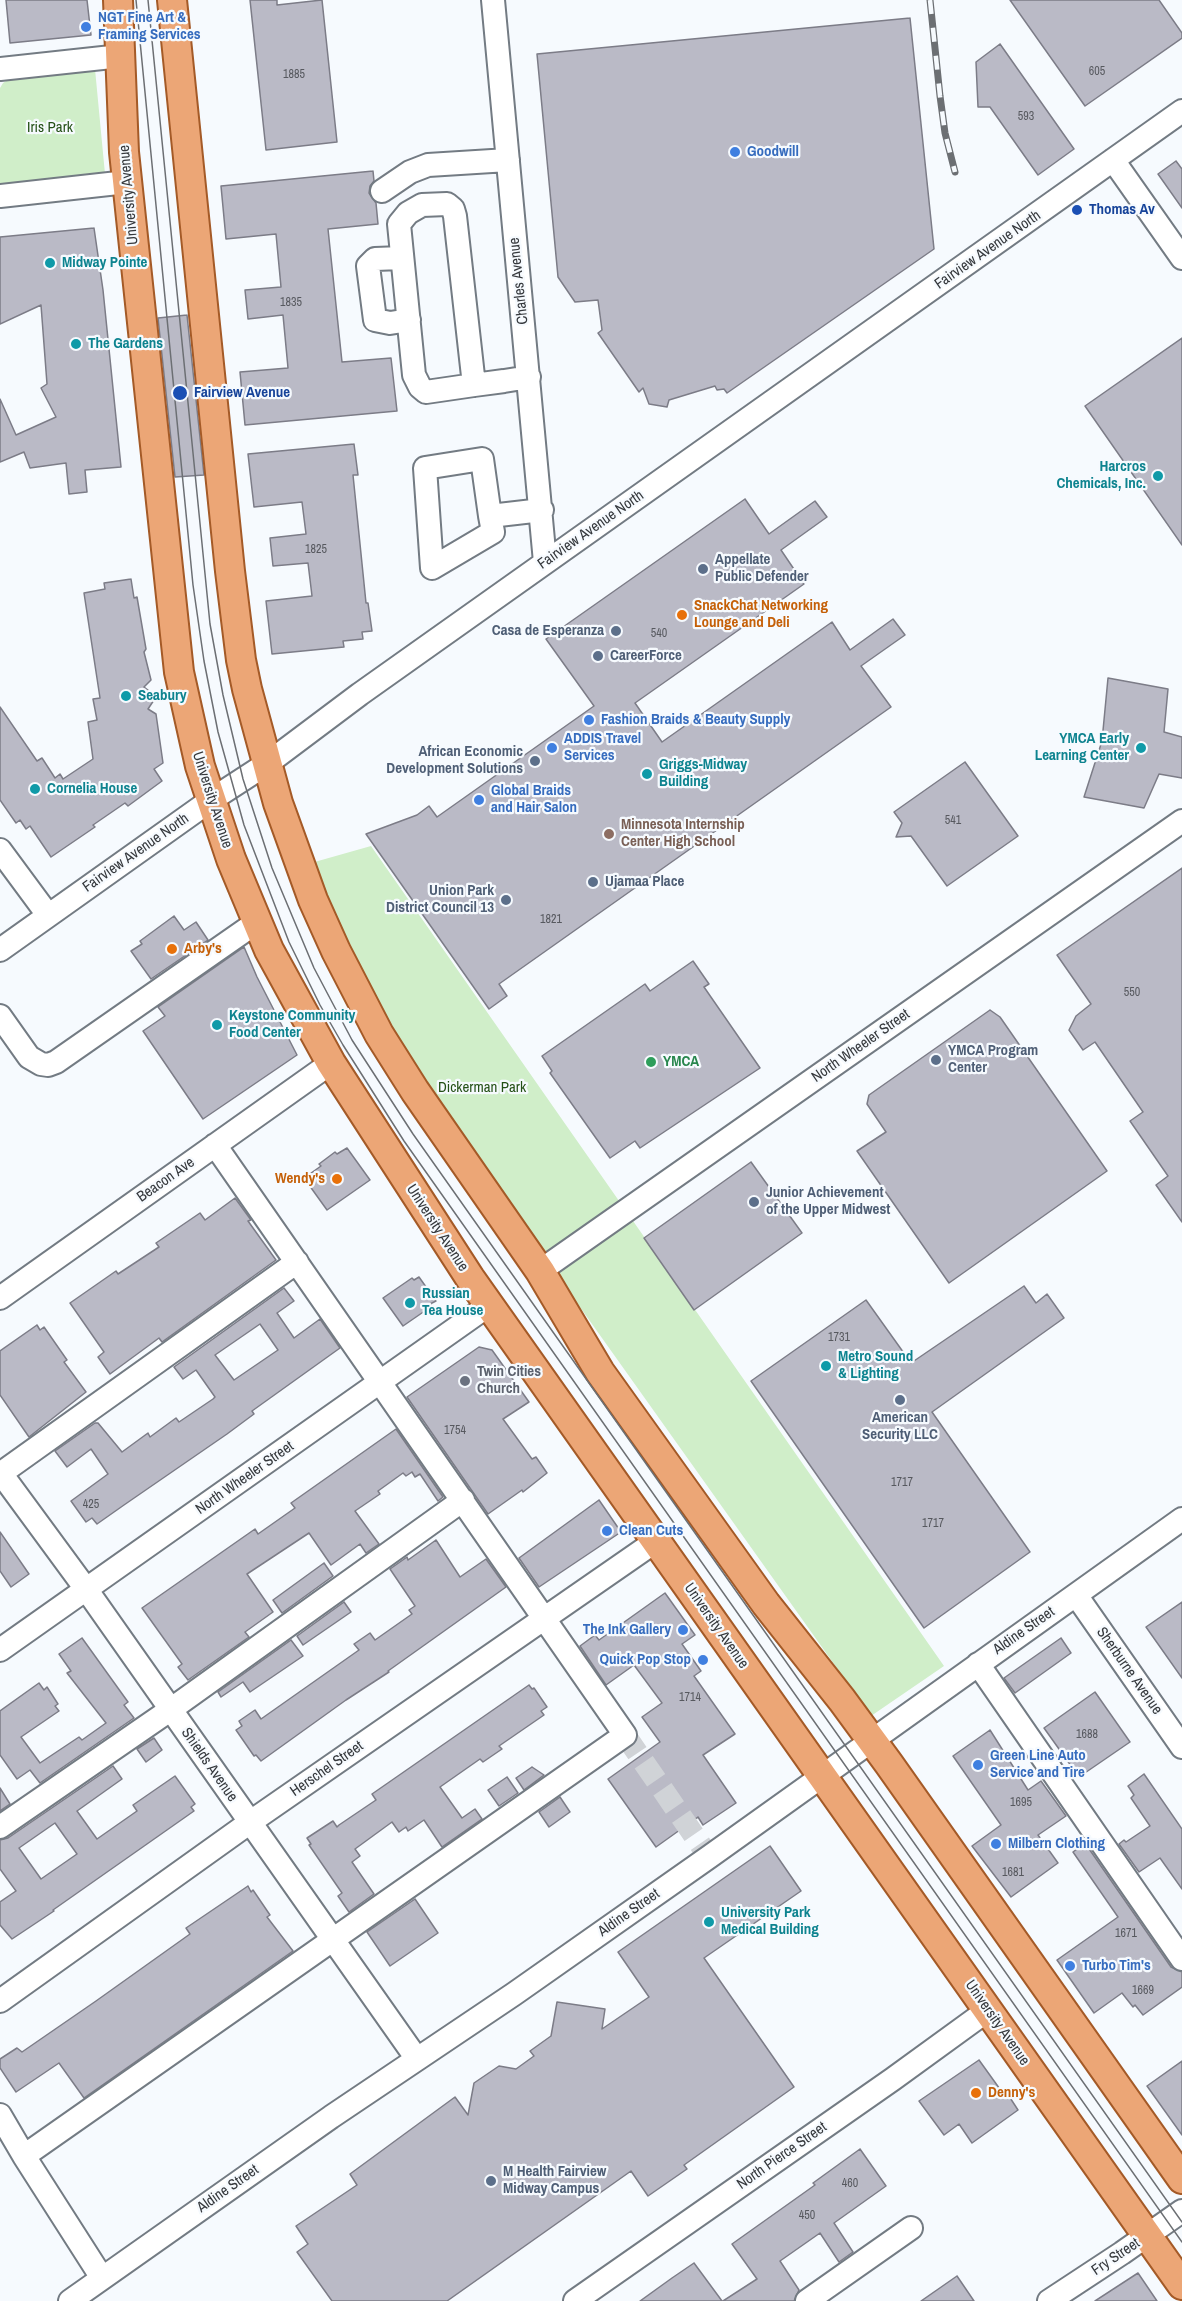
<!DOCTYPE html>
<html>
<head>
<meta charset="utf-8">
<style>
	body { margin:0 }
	canvas { display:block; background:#f6fafe }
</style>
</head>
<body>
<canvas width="1182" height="2301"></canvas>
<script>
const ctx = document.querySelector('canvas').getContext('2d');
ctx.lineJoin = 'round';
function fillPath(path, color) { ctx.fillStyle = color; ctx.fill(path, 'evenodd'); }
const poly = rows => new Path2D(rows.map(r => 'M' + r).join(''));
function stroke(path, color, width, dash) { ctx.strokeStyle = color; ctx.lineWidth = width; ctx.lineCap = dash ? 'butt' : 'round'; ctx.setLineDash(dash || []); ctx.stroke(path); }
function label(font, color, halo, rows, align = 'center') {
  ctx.font = font + ' "Archivo Narrow",sans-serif'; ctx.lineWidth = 4.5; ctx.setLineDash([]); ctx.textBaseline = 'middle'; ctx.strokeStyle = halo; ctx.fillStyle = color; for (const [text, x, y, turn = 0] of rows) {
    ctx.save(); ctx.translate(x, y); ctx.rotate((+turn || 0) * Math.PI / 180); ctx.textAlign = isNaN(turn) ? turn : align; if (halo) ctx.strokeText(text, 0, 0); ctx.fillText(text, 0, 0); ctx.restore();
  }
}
fillPath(poly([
	[95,69,105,174,0,185,0,88,3,83,11,78],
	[371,846,944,1666,871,1716,429,1095,351,959,311,863]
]), '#d0eec9');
const building = poly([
	[6,0,87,0,91,35,10,43,6,0],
	[250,0,277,0,277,5,322,0,337,142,266,150,250,0],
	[1010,0,1159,0,1182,33,1182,38,1085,106,1010,0],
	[910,18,934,249,727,393,724,389,717,390,715,386,669,400,667,407,649,404,643,388,639,392,598,333,602,330,598,300,575,302,558,277,537,54,910,18],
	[1000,44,1074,149,1038,175,990,107,978,107,976,62,1000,44],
	[1176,161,1182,169,1182,208,1158,174,1176,161],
	[373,171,374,181,370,186,369,193,376,203,378,224,328,229,342,362,391,358,397,411,245,425,240,372,288,368,283,315,248,319,245,290,281,287,276,234,226,239,221,186,373,171],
	[94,228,103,290,121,467,85,470,87,492,69,494,66,463,30,468,24,452,0,462,0,399,16,435,56,417,41,388,47,384,41,305,0,324,0,237,94,228],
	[187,315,204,475,175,477,158,318,187,315],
	[1182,338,1182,545,1085,406,1182,338],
	[354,444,358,475,353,475,366,603,368,603,372,631,362,632,363,639,343,641,344,647,272,654,266,601,312,596,308,563,273,566,270,538,306,534,302,502,254,507,248,454,354,444],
	[745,499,769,534,815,501,827,517,781,550,804,584,635,703,662,742,832,622,850,650,893,619,905,635,861,666,891,707,499,984,507,996,489,1009,366,834,417,815,429,806,437,817,594,706,546,639,745,499],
	[131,579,134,598,137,597,146,649,144,652,151,680,144,687,153,694,154,700,148,709,156,714,163,763,154,769,162,781,128,806,125,803,93,825,95,827,51,857,30,826,26,829,20,820,16,823,0,800,0,707,37,761,42,758,55,778,60,774,63,779,93,759,88,722,97,720,93,699,100,698,84,593,105,589,104,583,131,579],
	[1108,678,1168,689,1164,732,1182,737,1182,778,1159,774,1144,808,1084,797,1102,741,1108,678],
	[965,762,1018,836,947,886,911,836,896,837,902,823,894,812,965,762],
	[1182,868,1182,1222,1156,1185,1168,1176,1130,1121,1143,1112,1095,1042,1083,1050,1069,1030,1076,1016,1091,1004,1057,955,1182,868],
	[174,916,184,930,196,922,208,940,151,979,131,951,142,944,140,941,174,916],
	[244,947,257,977,297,1055,203,1119,143,1031,165,1016,158,1007,244,947],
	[693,961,709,984,704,987,760,1068,640,1148,635,1141,610,1158,550,1073,552,1071,542,1056,645,984,650,991,693,961],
	[990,1010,1000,1017,1107,1171,949,1283,857,1151,886,1132,867,1104,869,1095,990,1010],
	[347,1148,370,1180,327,1210,304,1178,321,1166,319,1164,335,1152,337,1154,347,1148],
	[751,1162,802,1233,694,1310,644,1238,751,1162],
	[235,1198,251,1220,248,1221,276,1260,162,1342,159,1338,110,1374,98,1357,104,1352,70,1303,116,1271,118,1274,159,1247,156,1243,200,1213,205,1220,235,1198],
	[419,1277,436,1301,430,1304,432,1306,403,1326,383,1298,412,1278,414,1280,419,1277],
	[1024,1286,1036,1303,1047,1294,1064,1318,932,1412,1030,1552,924,1628,751,1381,866,1300,911,1363,1024,1286],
	[284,1288,294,1301,277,1313,294,1338,320,1319,340,1348,252,1411,254,1414,227,1434,124,1505,97,1524,92,1518,86,1522,71,1501,108,1474,91,1449,67,1467,55,1451,95,1423,98,1423,122,1452,148,1433,150,1437,176,1418,179,1422,213,1399,215,1397,196,1370,183,1379,174,1367,284,1288],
	[260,1324,278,1350,234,1380,215,1355,260,1324],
	[37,1325,40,1330,44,1327,67,1360,64,1362,86,1392,29,1437,0,1395,0,1351,37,1325],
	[479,1347,492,1350,529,1402,503,1419,532,1459,536,1457,547,1473,523,1492,522,1490,488,1514,407,1397,479,1347],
	[396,1429,443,1497,438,1501,420,1474,415,1477,412,1472,406,1476,403,1473,378,1491,380,1494,355,1511,379,1544,366,1553,360,1544,331,1565,309,1533,247,1574,273,1612,245,1632,249,1637,188,1680,178,1667,182,1664,142,1608,255,1529,258,1534,295,1508,291,1503,396,1429],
	[599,1500,621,1532,539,1587,519,1558,599,1500],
	[0,1532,29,1574,11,1587,0,1571,0,1532],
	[436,1540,460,1577,486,1559,506,1587,388,1671,389,1672,346,1700,261,1761,256,1755,254,1756,236,1730,242,1726,239,1721,255,1710,261,1719,359,1650,354,1644,370,1633,375,1640,412,1614,409,1610,415,1606,390,1569,407,1557,408,1560,436,1540],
	[324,1563,333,1576,282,1613,273,1600,324,1563],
	[665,1593,695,1635,682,1644,701,1671,694,1676,735,1734,703,1755,736,1803,703,1825,698,1817,656,1847,608,1779,660,1742,642,1717,662,1703,634,1665,606,1685,580,1646,595,1635,599,1640,665,1593],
	[344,1602,351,1612,303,1645,297,1636,344,1602],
	[1182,1602,1182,1678,1146,1627,1182,1602],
	[82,1638,128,1702,124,1705,134,1718,40,1783,30,1770,17,1779,0,1755,0,1711,39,1683,44,1690,47,1687,58,1704,55,1706,59,1711,21,1737,40,1763,79,1737,82,1740,106,1723,67,1673,71,1671,59,1654,82,1638],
	[1061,1638,1071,1653,1015,1693,1004,1678,1061,1638],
	[291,1640,303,1656,250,1692,243,1682,221,1697,218,1692,291,1640],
	[529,1685,532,1689,534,1688,547,1707,541,1711,544,1715,499,1746,502,1749,483,1762,480,1759,440,1787,462,1818,475,1809,482,1819,442,1847,424,1820,408,1831,406,1827,399,1832,392,1822,355,1849,360,1856,352,1862,374,1894,349,1912,338,1896,342,1893,309,1845,311,1844,307,1838,333,1821,337,1827,339,1825,376,1800,372,1794,529,1685],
	[1095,1692,1130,1742,1079,1777,1044,1728,1095,1692],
	[990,1730,1028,1790,1041,1781,1066,1816,1038,1835,1058,1863,1011,1897,972,1846,1001,1825,953,1756,990,1730],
	[154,1738,162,1750,146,1762,137,1749,154,1738],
	[113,1766,122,1779,77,1811,97,1839,137,1811,133,1805,175,1776,195,1804,191,1807,194,1811,53,1910,54,1911,12,1939,0,1925,0,1902,16,1891,0,1869,0,1840,8,1838,113,1766],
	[55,1823,77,1854,41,1879,19,1848,55,1823],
	[532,1767,544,1775,524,1790,516,1778,532,1767],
	[1144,1774,1182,1829,1182,1889,1160,1858,1139,1872,1119,1844,1124,1840,1126,1842,1150,1826,1131,1798,1134,1795,1128,1786,1144,1774],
	[507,1777,518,1793,499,1806,488,1790,507,1777],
	[0,1788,10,1804,0,1811,0,1788],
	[560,1797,570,1812,549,1827,539,1812,560,1797],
	[1085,1843,1171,1967,1182,1972,1182,1987,1143,2015,1135,2005,1133,2007,1122,1993,1094,2013,1057,1960,1118,1917,1073,1852,1085,1843],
	[770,1846,801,1891,704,1958,794,2087,684,2165,687,2169,648,2196,631,2171,447,2301,332,2301,297,2252,308,2244,296,2226,357,2185,350,2174,455,2097,468,2115,474,2083,499,2066,516,2069,534,2056,530,2051,551,2036,557,2002,605,2009,602,2029,649,1997,618,1952,770,1846],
	[248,1886,251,1892,253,1890,270,1915,267,1917,293,1951,84,2098,59,2063,16,2092,0,2068,0,2059,17,2048,22,2052,96,2001,190,1934,186,1928,248,1886],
	[415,1899,438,1933,390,1966,367,1932,415,1899],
	[979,2060,1002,2092,1005,2090,1018,2110,972,2143,959,2124,944,2135,919,2101,979,2060],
	[1182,2061,1182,2135,1147,2086,1182,2061],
	[860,2149,886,2186,834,2223,853,2252,839,2262,820,2233,780,2261,799,2290,794,2301,723,2301,757,2279,732,2244,815,2185,813,2183,860,2149],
	[694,2263,722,2301,640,2301,672,2278,694,2263],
	[1138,2273,1157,2301,1095,2301,1138,2273],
	[957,2276,974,2301,921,2301,957,2276]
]);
fillPath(building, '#babac6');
stroke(building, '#7c7c87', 1.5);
stroke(poly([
	[625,1735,709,1857]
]), '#d0d3d7', 22, [22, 11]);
const minor = poly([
	[493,0,545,562],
	[0,69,121,56],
	[1113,160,1182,258],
	[382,191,410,172,428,165,508,160],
	[0,196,127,182],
	[402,258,375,259,368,266,375,320,390,323,409,320],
	[474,385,455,216,453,209,447,204,422,205,408,213,399,224,414,375,420,387,426,392,474,385,504,381,529,377],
	[490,516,493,532,432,568,425,468,482,459,490,516,542,510],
	[0,850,48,915],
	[0,950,211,800,268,763,360,694,1182,111],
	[0,1016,29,1057,41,1064,48,1065,56,1062,257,922],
	[540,1271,1182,821],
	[0,1298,331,1063],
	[0,1472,86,1589,417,2059],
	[0,1474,297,1262],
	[1076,1595,1182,1747],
	[0,1650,489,1305],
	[978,1664,1182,1959],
	[0,1827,170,1710,463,1500],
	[0,2001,249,1823,656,1541],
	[0,2115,24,2156,102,2278],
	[24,2156,625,1735,215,1145],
	[70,2301,331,2117,514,1994,709,1857,1182,1519],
	[575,2301,893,2079,988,2010],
	[807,2301,911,2228],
	[1049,2301,1122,2253,1182,2211]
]);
const major = poly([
	[118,0,124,152,179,672,200,766,231,859,269,950,331,1063,470,1278,1182,2285],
	[172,0,230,571,241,660,247,689,278,803,313,900,336,951,379,1034,415,1091,540,1271,600,1372,766,1604,842,1700,889,1764,1182,2179]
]);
stroke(minor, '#737b83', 26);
stroke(major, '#a45a27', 32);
stroke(minor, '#fff', 22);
stroke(major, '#eca676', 28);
stroke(poly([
	[136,0,193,585,204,661,218,732,244,825,289,942,320,1005,343,1045,404,1141,1182,2242],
	[148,0,210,624,223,695,243,779,272,868,314,968,352,1040,413,1134,1182,2222]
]), '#6c6f73', 1.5);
const rail = poly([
	[930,0,940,96,945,133,955,172]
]);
stroke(rail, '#6c6f73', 7);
stroke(rail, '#f6fafe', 4.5, [14]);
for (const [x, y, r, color] of [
	[86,27,6,"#3f7fe0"],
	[735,152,6,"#3f7fe0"],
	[1077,210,6,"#1a4fb4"],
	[50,263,6,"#0f9aa8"],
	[76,344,6,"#0f9aa8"],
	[180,393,8,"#1a4fb4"],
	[1158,476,6,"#0f9aa8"],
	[703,569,6,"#5c6f8a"],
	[682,615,6,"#e8710a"],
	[616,631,6,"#5c6f8a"],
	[598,656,6,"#5c6f8a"],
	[126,696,6,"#0f9aa8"],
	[589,720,6,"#3f7fe0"],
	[552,748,6,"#3f7fe0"],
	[1141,748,6,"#0f9aa8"],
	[535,761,6,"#5c6f8a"],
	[647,774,6,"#0f9aa8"],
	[35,789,6,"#0f9aa8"],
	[479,800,6,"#3f7fe0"],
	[609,834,6,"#8d6e63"],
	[593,882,6,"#5c6f8a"],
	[506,900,6,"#5c6f8a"],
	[172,949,6,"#e8710a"],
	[217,1025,6,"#0f9aa8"],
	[936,1060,6,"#5c6f8a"],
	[651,1062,6,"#2e9e5b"],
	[337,1179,6,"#e8710a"],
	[754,1202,6,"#5c6f8a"],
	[410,1303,6,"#0f9aa8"],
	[826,1366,6,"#0f9aa8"],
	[465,1381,6,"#6b7280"],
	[900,1400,6,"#5c6f8a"],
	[607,1531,6,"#3f7fe0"],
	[683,1630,6,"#3f7fe0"],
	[703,1660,6,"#3f7fe0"],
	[978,1765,6,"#3f7fe0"],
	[996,1844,6,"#3f7fe0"],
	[709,1922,6,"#0f9aa8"],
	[1070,1966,6,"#3f7fe0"],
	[976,2093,6,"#e8710a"],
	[491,2181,6,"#5c6f8a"]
]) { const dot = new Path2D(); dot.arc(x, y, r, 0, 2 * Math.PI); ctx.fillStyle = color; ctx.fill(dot); stroke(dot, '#f6fafe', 2); }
label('12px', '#57595f', null, [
	["605",1097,72],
	["1885",294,75],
	["593",1026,117],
	["1835",291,303],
	["1825",316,550],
	["540",659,634],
	["541",953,821],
	["1821",551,920],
	["550",1132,993],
	["1731",839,1338],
	["1754",455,1431],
	["1717",902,1483],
	["425",91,1505],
	["1717",933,1524],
	["1714",690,1698],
	["1688",1087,1735],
	["1695",1021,1803],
	["1681",1013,1873],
	["1671",1126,1934],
	["1669",1143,1991],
	["460",850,2184],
	["450",807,2216]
]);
label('bold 15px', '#366cbe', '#f6fafe', [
	["NGT Fine Art &",98,18],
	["Framing Services",98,35],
	["Goodwill",747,152],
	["Fashion Braids & Beauty Supply",601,720],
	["ADDIS Travel",564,739],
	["Services",564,756],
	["Global Braids",491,791],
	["and Hair Salon",491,808],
	["Clean Cuts",619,1531],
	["The Ink Gallery",671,1630,"right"],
	["Quick Pop Stop",691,1660,"right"],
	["Green Line Auto",990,1756],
	["Service and Tire",990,1773],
	["Milbern Clothing",1008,1844],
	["Turbo Tim's",1082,1966]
], 'left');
label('15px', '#245016', '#f6fafe', [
	["Iris Park",50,128],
	["Dickerman Park",482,1088]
]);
label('15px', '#36393d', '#f6fafe', [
	["University Avenue",129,195,-95],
	["Fairview Avenue North",988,250,-35],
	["Charles Avenue",519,281,-96],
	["Fairview Avenue North",591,530,-35],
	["University Avenue",212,800,72],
	["Fairview Avenue North",136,853,-35],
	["North Wheeler Street",861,1046,-35],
	["Beacon Ave",166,1180,-35],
	["University Avenue",437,1228,57],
	["North Wheeler Street",245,1478,-35],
	["University Avenue",716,1626,55],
	["Aldine Street",1024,1631,-35],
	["Sherburne Avenue",1129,1671,55],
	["Shields Avenue",209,1765,55],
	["Herschel Street",327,1769,-35],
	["Aldine Street",629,1913,-35],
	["University Avenue",997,2023,55],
	["North Pierce Street",782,2156,-35],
	["Aldine Street",228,2189,-35],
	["Fry Street",1116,2257,-34]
]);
label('bold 15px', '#164399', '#f6fafe', [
	["Thomas Av",1089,210],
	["Fairview Avenue",194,393]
], 'left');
label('bold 15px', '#0d838f', '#f6fafe', [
	["Midway Pointe",62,263],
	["The Gardens",88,344],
	["Harcros",1146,467,"right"],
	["Chemicals, Inc.",1146,484,"right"],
	["Seabury",138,696],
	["YMCA Early",1129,739,"right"],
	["Learning Center",1129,756,"right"],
	["Griggs-Midway",659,765],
	["Building",659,782],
	["Cornelia House",47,789],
	["Keystone Community",229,1016],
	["Food Center",229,1033],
	["Russian",422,1294],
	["Tea House",422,1311],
	["Metro Sound",838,1357],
	["& Lighting",838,1374],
	["University Park",721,1913],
	["Medical Building",721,1930]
], 'left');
label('bold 15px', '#4e5e75', '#f6fafe', [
	["Appellate",715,560],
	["Public Defender",715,577],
	["Casa de Esperanza",604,631,"right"],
	["CareerForce",610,656],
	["African Economic",523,752,"right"],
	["Development Solutions",523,769,"right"],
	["Ujamaa Place",605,882],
	["Union Park",494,891,"right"],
	["District Council 13",494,908,"right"],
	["YMCA Program",948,1051],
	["Center",948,1068],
	["Junior Achievement",766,1193],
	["of the Upper Midwest",766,1210],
	["American",900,1418,"center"],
	["Security LLC",900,1435,"center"],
	["M Health Fairview",503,2172],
	["Midway Campus",503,2189]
], 'left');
label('bold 15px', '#c56008', '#f6fafe', [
	["SnackChat Networking",694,606],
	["Lounge and Deli",694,623],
	["Arby's",184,949],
	["Wendy's",325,1179,"right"],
	["Denny's",988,2093]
], 'left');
label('bold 15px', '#785e54', '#f6fafe', [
	["Minnesota Internship",621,825],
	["Center High School",621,842]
], 'left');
label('bold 15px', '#27864d', '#f6fafe', [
	["YMCA",663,1062]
], 'left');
label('bold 15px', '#5b616d', '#f6fafe', [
	["Twin Cities",477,1372],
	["Church",477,1389]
], 'left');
</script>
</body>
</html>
